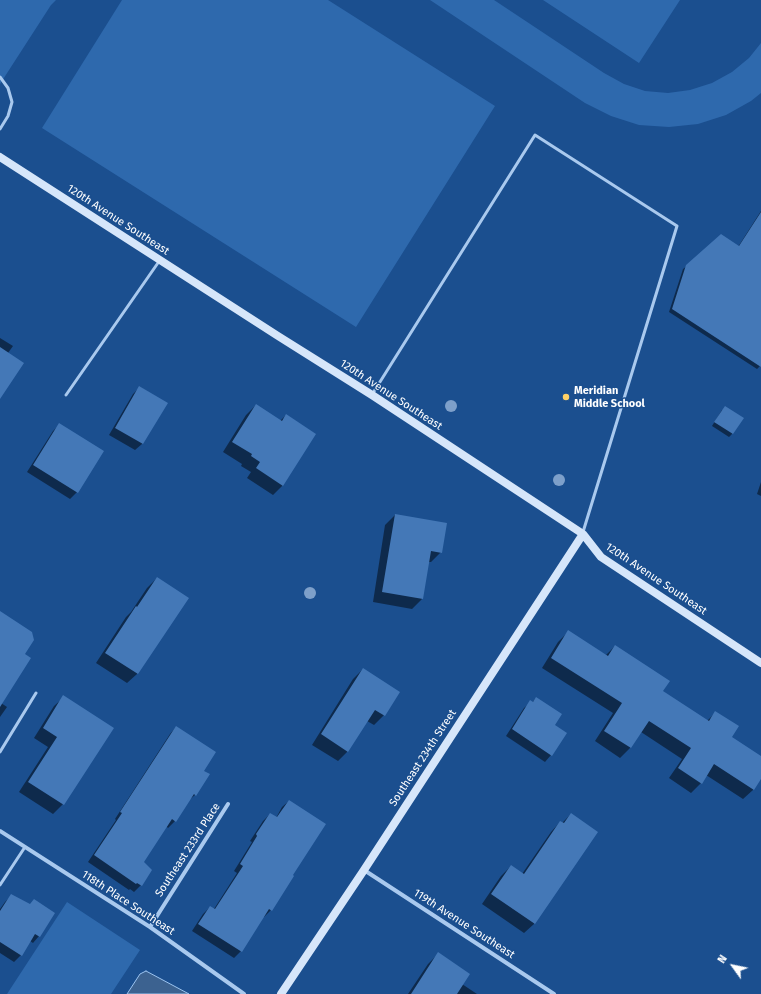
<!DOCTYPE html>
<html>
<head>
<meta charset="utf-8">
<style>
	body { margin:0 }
	#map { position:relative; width:761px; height:994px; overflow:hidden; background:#1b4f8f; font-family:"Fira Sans",sans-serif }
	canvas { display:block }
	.north { position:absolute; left:713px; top:946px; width:40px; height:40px; -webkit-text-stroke:3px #1b4f8f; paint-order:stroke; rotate:303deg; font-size:11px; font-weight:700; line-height:16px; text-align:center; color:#fff }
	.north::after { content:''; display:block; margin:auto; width:14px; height:18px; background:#fff; clip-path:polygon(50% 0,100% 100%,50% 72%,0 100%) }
</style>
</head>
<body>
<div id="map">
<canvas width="761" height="994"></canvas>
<div class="north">N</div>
</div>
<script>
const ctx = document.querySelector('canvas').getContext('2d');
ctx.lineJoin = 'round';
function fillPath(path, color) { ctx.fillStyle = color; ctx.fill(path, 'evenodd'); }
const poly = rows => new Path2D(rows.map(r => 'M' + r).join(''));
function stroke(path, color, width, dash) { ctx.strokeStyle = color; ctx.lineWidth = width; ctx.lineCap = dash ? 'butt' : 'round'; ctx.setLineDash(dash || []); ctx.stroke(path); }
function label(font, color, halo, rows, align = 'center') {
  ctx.font = font + ' "Fira Sans",sans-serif'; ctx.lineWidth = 3; ctx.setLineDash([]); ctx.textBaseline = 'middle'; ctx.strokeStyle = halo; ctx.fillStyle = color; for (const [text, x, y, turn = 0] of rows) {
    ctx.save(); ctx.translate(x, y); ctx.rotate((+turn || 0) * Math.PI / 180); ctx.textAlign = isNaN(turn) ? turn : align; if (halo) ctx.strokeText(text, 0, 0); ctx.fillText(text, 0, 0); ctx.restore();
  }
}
fillPath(poly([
	[0,0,56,0,51,5,0,84],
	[122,0,328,0,495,106,356,327,42,128],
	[430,0,494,0,604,73,624,84,645,91,668,93,690,90,712,83,732,72,749,58,761,43,761,93,751,101,726,115,698,124,669,127,639,125,611,116,585,103],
	[543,0,680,0,639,63],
	[67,902,140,950,111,994,7,994]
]), '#2e69ad');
const water = poly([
	[146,971,189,994,127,994,140,974,146,971]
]);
fillPath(water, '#3c6290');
stroke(water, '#9cc4f0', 1);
fillPath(poly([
	[761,211,761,367,760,366,757,369,669,312,683,269,687,266,738,247],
	[0,338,13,346,8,353,0,396],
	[140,387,166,403,142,444,135,450,109,435,133,394],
	[256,405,280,421,286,415,283,485,273,495,247,478,251,472,241,466,242,464,223,452,246,415],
	[722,410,742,418,732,434,729,437,712,426],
	[59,425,77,492,70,499,27,472,53,431],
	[761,482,761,496,757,494],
	[395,515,441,552,431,562,428,562,422,599,412,609,373,602,385,525],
	[157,578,187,598,137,674,127,683,96,663,126,617,131,612,147,588],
	[0,613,23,654,1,703,7,707,0,717],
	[568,632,606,655,615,646,662,691,707,721,716,712,731,738,761,758,761,777,753,790,743,799,706,775,701,783,691,793,669,778,682,759,641,732,630,748,620,758,595,741,613,713,542,668,558,642],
	[363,669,384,715,374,725,367,721,347,752,338,761,312,745,353,679],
	[64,697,63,804,53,814,19,792,48,747,34,738,54,706],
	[536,698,553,726,551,755,545,762,506,736,524,708,531,702,532,703],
	[176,727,202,771,195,795,188,801,175,821,168,828,166,826,142,863,151,870,141,885,134,892,130,889,129,890,88,862,116,820,115,819,170,734],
	[289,801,292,875,293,876,271,910,264,917,263,916,241,951,234,958,192,931,203,914,210,907,214,909,237,873,234,871,252,842,250,841,263,821,270,814,276,818,282,807],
	[571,814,597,832,534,924,524,933,482,904,501,876,511,866,522,874,551,832,560,822,562,823],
	[12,895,39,936,33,943,30,941,21,955,14,962,0,953,0,909,5,902],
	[438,954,462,984,477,994,408,994,428,964]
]), '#0007');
fillPath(poly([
	[761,212,761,367,672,309,686,265,721,234,739,246],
	[0,347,24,363,0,399],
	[139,386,168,403,143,444,115,428],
	[256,404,282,421,286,414,316,434,283,486,256,468,260,462,251,456,252,454,232,442],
	[725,406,744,418,733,434,714,422],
	[59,423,104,451,78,493,33,465],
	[395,514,447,523,442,553,431,551,423,599,382,592],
	[157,577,189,598,138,674,105,653,136,606,137,607],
	[0,611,32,632,34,640,25,654,31,658,0,707],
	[568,630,608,656,615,645,670,681,663,691,709,721,715,711,739,726,732,737,761,756,761,779,754,790,714,764,702,784,678,768,691,748,649,721,631,748,604,731,622,703,551,658],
	[363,668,400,692,385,716,375,710,348,752,321,734],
	[63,695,114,728,64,805,28,782,57,737,43,728],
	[536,697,562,714,555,725,567,733,552,756,512,729,530,700,533,702],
	[176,726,216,752,204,771,210,774,196,796,194,794,176,822,172,819,144,862,152,870,142,886,137,883,136,884,94,855,122,813,120,812],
	[289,800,326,824,293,875,294,876,272,911,269,909,242,952,198,924,210,906,215,909,243,866,240,864,257,836,256,834,270,813,277,817],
	[571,813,598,832,535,924,491,894,511,865,524,874,560,821,564,823],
	[11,894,30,904,34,899,55,913,40,937,35,934,22,956,0,942,0,911],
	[438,952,470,974,457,994,411,994]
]), '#4478b7');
stroke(poly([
	[0,77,8,88,12,102,8,116,0,129],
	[373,393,535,135,677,226,583,532],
	[66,395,160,260],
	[0,752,36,693],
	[0,885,25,847]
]), '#a9c9ee', 3);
stroke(poly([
	[0,831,150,927,244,994],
	[364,870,554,994],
	[150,927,228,804]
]), '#a9c9ee', 4);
stroke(poly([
	[0,157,278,336,372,395,583,534,601,557,761,663],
	[281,994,364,870,583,534]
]), '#d6e6fa', 8);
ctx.fillStyle = '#7ea0ca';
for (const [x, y] of [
	[451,406],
	[559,480],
	[310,593]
]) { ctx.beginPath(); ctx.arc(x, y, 6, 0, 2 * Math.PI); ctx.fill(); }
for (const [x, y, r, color] of [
	[566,397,4,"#ffd166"]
]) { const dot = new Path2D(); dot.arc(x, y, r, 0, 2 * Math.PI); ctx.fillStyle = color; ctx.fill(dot); stroke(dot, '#1b4f8f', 1.5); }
label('11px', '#fff', '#1b4f8f', [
	["120th Avenue Southeast",118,220,33],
	["120th Avenue Southeast",391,395,33],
	["120th Avenue Southeast",656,579,34],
	["Southeast 234th Street",423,758,-57],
	["Southeast 233rd Place",188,850,-57],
	["118th Place Southeast",128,903,33],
	["119th Avenue Southeast",464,924,33]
]);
label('bold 11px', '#fff', '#1b4f8f', [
	["Meridian",574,391],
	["Middle School",574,404]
], 'left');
</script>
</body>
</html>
